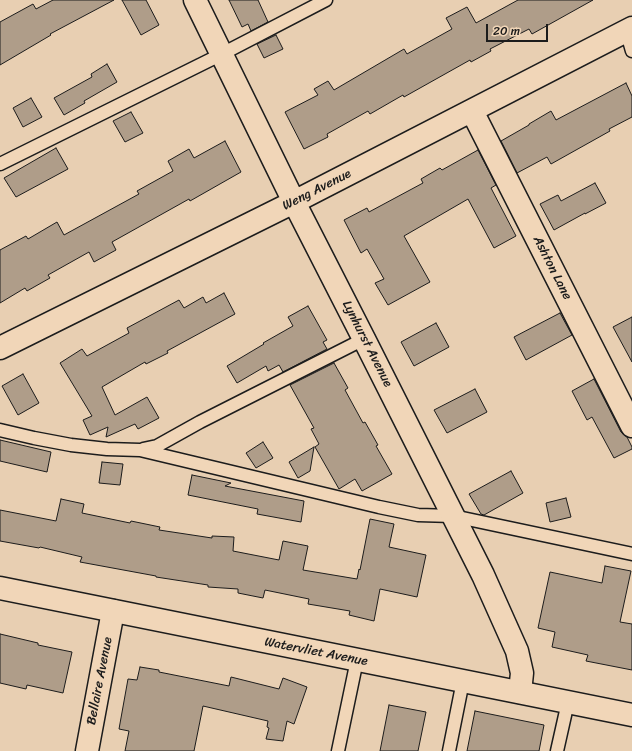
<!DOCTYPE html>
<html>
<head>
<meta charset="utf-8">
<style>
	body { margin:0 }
	#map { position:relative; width:632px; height:751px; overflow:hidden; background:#e8cfb2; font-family:Sriracha,sans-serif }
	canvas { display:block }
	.scale { position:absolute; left:486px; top:24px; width:62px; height:18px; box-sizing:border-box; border:2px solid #1c1c1c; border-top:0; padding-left:5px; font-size:12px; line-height:14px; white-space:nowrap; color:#1c1c1c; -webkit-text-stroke:3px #f1d6b8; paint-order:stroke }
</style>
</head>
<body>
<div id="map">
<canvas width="632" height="751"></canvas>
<div class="scale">20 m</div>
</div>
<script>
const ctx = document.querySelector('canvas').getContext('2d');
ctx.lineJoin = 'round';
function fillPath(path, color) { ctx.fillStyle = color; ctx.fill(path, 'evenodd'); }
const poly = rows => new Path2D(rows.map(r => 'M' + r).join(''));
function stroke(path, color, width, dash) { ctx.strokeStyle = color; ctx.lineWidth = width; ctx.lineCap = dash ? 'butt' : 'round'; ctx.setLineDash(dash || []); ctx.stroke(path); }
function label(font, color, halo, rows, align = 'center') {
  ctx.font = font + ' Sriracha,sans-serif'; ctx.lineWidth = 3.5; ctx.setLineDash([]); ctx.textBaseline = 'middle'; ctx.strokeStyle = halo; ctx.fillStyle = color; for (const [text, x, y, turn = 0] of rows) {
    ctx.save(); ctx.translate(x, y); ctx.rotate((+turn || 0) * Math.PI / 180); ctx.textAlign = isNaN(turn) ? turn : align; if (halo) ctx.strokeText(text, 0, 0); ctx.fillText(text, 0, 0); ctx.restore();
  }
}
const building = poly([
	[53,0,114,0,50,34,51,35,0,65,0,22,33,4,36,9,53,0],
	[122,0,146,0,159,25,141,35,122,0],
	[229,0,258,0,268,22,251,31,248,24,242,27,229,0],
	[518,0,593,0,532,34,529,29,490,49,491,51,471,62,470,60,404,97,403,95,370,114,368,111,327,134,328,137,304,149,285,112,318,95,314,89,328,81,334,90,404,49,407,54,452,29,446,18,467,7,476,23,518,0],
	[276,35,283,49,264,58,257,44,276,35],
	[107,64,117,82,84,101,85,103,64,115,54,98,92,77,91,74,107,64],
	[626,83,632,96,632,117,609,129,610,131,551,164,547,157,517,173,501,141,529,125,529,124,551,111,556,120,626,83],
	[31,98,42,117,23,127,13,108,31,98],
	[131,112,143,133,125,142,113,121,131,112],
	[225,141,241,172,190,201,189,199,112,242,116,250,94,262,89,252,48,275,50,278,27,291,25,288,0,303,0,250,26,236,28,239,57,222,64,235,139,194,137,191,173,171,168,161,189,149,194,158,225,141],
	[56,148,68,169,16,197,4,178,56,148],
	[478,150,496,185,491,188,516,236,494,248,468,199,404,236,430,282,388,305,375,283,384,279,367,249,361,253,344,220,367,208,369,212,423,183,421,179,440,168,442,170,478,150],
	[595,183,606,203,585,214,585,213,554,230,540,204,558,195,561,201,595,183],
	[224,293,235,314,167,351,168,353,146,364,145,362,102,387,115,415,147,397,159,418,138,429,135,424,106,437,108,427,90,435,83,420,92,416,60,363,82,349,87,356,129,333,127,328,179,300,184,308,203,297,206,303,224,293],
	[308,306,327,340,323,342,327,349,283,372,279,365,268,371,266,366,237,383,227,366,264,344,263,343,293,326,288,317,308,306],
	[560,313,572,335,526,360,514,337,560,313],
	[632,317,632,362,613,327,632,317],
	[436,323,449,347,414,366,401,342,436,323],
	[334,363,348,388,345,390,363,423,365,422,378,445,376,446,392,474,362,491,355,479,339,489,315,447,319,444,311,429,314,428,290,385,334,363],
	[23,374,39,403,18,415,2,386,23,374],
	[594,379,621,432,627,437,632,447,632,449,614,458,592,417,587,420,572,391,594,379],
	[475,389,487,412,447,433,434,410,475,389],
	[0,440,51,452,47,472,0,461,0,440],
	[263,442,273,458,256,468,246,453,263,442],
	[314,447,310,471,298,478,289,462,314,447],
	[102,462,123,464,120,485,99,483,102,462],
	[511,471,523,493,484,515,481,514,469,494,511,471],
	[192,475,231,483,225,486,304,501,301,522,257,514,258,509,188,495,192,475],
	[566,498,571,517,550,522,546,503,566,498],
	[61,499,84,504,82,513,130,523,131,521,160,527,159,530,212,538,212,536,234,537,233,551,279,560,283,541,308,546,303,570,357,579,359,569,360,570,370,519,394,524,389,547,426,555,417,597,380,589,374,621,349,615,350,611,308,604,309,599,265,590,263,598,238,593,238,589,208,587,208,585,156,577,156,576,80,562,82,557,40,547,39,548,0,541,0,510,56,521,61,499],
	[605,566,631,571,620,622,632,624,632,670,586,661,588,655,552,647,555,632,538,628,550,572,602,583,605,566],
	[0,634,38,643,38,645,72,652,63,693,27,685,26,689,0,683,0,634],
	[140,667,159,670,159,672,229,686,231,677,279,689,283,678,307,687,294,724,287,721,283,741,266,739,269,728,267,727,268,721,203,706,194,751,125,751,129,731,119,729,128,679,137,680,140,667],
	[389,705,426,712,418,751,380,751,389,705],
	[475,711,544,725,539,751,467,751,475,711]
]);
fillPath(building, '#af9d89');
stroke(building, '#1c1c1c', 1);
const lane = poly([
	[626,30,632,51],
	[0,164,222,54,326,0],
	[0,430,34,438,71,445,107,449,140,450,379,507,418,515,453,516,632,554],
	[143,449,157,446,200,422,364,339],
	[338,751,357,660],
	[449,751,463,681],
	[557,751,568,702]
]);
const street = poly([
	[195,0,294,202,364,339,483,575,517,651,522,673,520,692],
	[472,111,632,426],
	[0,348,294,202,632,28],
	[87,751,113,611]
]);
const secondary = poly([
	[0,588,632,715]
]);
stroke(lane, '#1c1c1c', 15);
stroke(street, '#1c1c1c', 25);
stroke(secondary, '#1c1c1c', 25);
stroke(lane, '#f1d6b8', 12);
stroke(street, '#f1d6b8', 22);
stroke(secondary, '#f1d6b8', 22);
label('13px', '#1c1c1c', '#f1d6b8', [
	["Weng Avenue",317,190,-27],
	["Ashton Lane",552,268,63],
	["Lynhurst Avenue",367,344,63],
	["Watervliet Avenue",316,652,11],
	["Bellaire Avenue",100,681,-79]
]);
</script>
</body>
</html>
